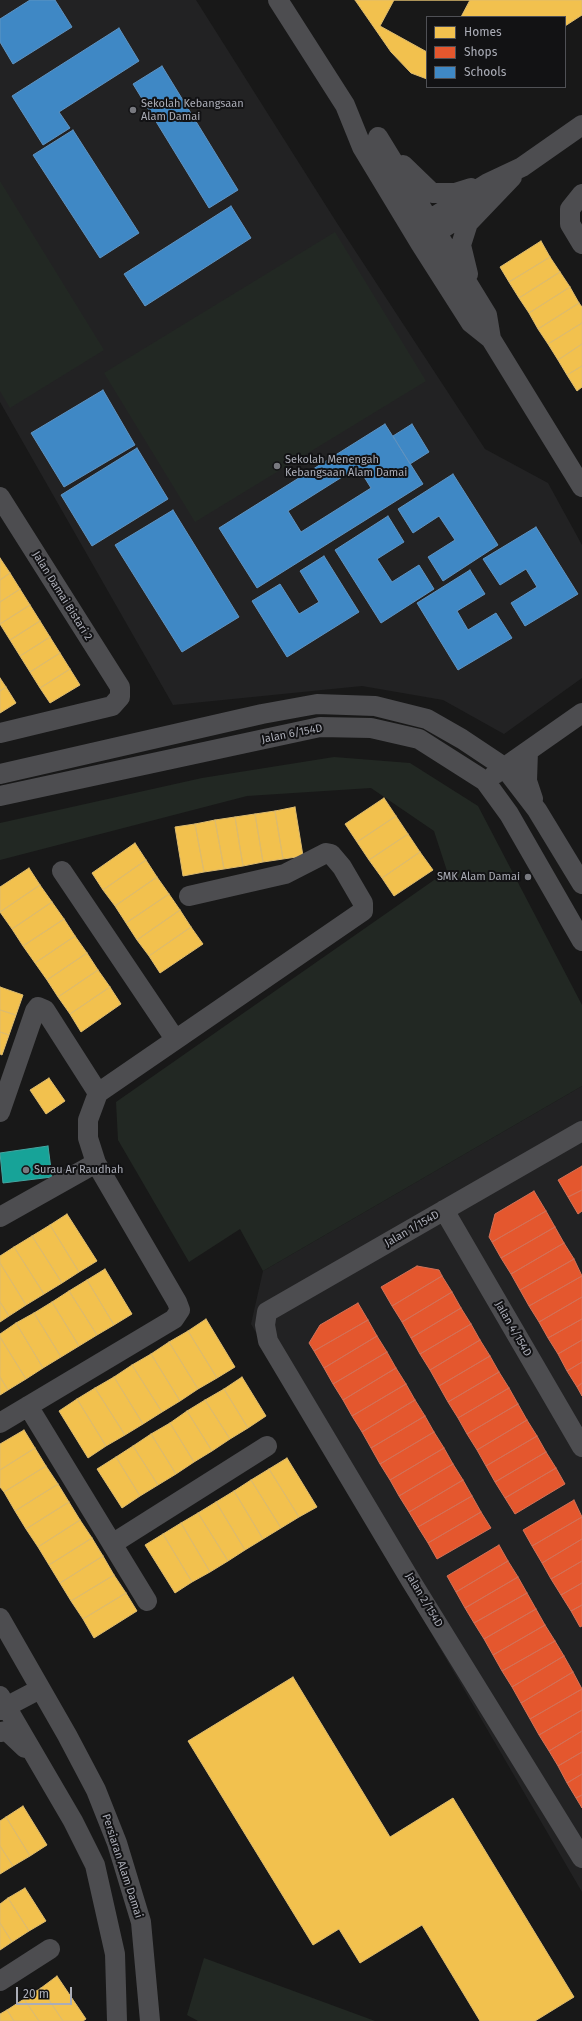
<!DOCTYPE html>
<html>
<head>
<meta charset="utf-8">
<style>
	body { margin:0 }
	#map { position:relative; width:582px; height:2021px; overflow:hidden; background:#181818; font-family:"Fira Sans",sans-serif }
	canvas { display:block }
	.legend { position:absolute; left:426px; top:16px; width:140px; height:72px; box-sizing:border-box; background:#121214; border:1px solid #4f5055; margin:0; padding:5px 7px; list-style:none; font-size:12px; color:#abadb7 }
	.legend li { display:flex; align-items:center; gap:8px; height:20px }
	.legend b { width:20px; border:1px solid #4f5055 }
	.scale { position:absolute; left:16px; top:1987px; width:56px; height:18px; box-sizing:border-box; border:2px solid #abadb7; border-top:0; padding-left:5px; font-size:12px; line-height:14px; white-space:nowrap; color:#abadb7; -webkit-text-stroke:3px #121214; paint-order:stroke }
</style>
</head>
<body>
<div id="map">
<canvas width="582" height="2021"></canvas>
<ul class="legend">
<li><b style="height:11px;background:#f2c14e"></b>Homes</li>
<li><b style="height:11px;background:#e4572e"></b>Shops</li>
<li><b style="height:11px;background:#3f88c5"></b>Schools</li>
</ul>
<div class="scale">20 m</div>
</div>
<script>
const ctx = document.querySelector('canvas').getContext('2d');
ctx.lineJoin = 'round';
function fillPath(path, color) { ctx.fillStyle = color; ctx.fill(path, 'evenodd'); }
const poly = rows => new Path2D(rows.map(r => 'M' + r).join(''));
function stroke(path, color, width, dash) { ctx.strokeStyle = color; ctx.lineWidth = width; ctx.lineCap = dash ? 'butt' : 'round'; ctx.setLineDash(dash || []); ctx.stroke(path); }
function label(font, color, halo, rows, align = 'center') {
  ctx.font = font + ' "Fira Sans",sans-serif'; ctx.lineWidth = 4; ctx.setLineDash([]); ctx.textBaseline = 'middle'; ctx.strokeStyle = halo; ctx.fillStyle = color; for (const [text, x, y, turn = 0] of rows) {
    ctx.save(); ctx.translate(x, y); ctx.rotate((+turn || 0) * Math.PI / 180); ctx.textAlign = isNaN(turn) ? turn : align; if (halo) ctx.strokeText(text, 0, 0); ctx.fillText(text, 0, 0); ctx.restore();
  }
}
fillPath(poly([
	[0,0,196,0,335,220,485,449,548,483,582,545,582,678,504,734,443,700,362,686,173,705,0,402],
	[582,1086,582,1892,251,1324,263,1271]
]), '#222223');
fillPath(poly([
	[0,181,104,350,10,408,0,391],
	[335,232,426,381,195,522,104,373],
	[334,757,410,763,478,806,582,1005,582,1086,263,1271,240,1229,189,1262,118,1140,116,1102,447,871,434,831,371,788,247,796,0,860,0,823,202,778],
	[204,1958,375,2021,198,2021,187,2015]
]), '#222823');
const homes = poly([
	[355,0,582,0,582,15,565,26,565,17,427,17,427,79,411,73,391,52,355,0],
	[394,0,470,0,461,17,427,17,427,52,380,26,394,0],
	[541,241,550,257,509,282,500,267,541,241],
	[550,257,560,272,519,298,509,282,550,257],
	[560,272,570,287,529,313,519,298,560,272],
	[570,287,579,303,538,329,529,313,570,287],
	[579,303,582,307,582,323,548,344,538,329,579,303],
	[582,323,582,344,558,360,548,344,582,323],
	[582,344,582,366,567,375,558,360,582,344],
	[582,366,582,387,577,391,567,375,582,366],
	[0,558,10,573,0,580,0,558],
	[10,573,20,589,0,602,0,580,10,573],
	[20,589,30,605,0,624,0,602,20,589],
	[30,605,40,621,10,640,0,624,30,605],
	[40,621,50,637,20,656,10,640,40,621],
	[50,637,60,653,30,672,20,656,50,637],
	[60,653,70,669,40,688,30,672,60,653],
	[70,669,80,685,50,703,40,688,70,669],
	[0,678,6,687,0,691,0,678],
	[6,687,16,703,0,713,0,691,6,687],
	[384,798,396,816,357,842,345,824,384,798],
	[295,807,303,856,283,859,275,811,295,807],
	[275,811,283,859,263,862,255,814,275,811],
	[255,814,263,862,243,866,235,817,255,814],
	[396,816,408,834,369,860,357,842,396,816],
	[235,817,243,866,224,869,215,820,235,817],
	[215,820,224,869,204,872,195,824,215,820],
	[195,824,204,872,183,876,175,827,195,824],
	[408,834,420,852,382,878,369,860,408,834],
	[135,843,146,860,103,890,92,873,135,843],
	[420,852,433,870,394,896,382,878,420,852],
	[146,860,157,877,115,906,103,890,146,860],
	[29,868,40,885,0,912,0,887,29,868],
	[157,877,169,894,126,923,115,906,157,877],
	[40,885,52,902,12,929,0,912,40,885],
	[169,894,180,910,137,940,126,923,169,894],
	[52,902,64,919,23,946,12,929,52,902],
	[180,910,191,927,149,956,137,940,180,910],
	[64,919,75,936,35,963,23,946,64,919],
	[191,927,203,944,160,973,149,956,191,927],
	[75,936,87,953,47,980,35,963,75,936],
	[87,953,98,970,58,997,47,980,87,953],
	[98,970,110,987,70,1014,58,997,98,970],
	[0,987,23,995,16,1015,0,1010,0,987],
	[110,987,121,1004,81,1032,70,1014,110,987],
	[0,1010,16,1015,9,1035,0,1032,0,1010],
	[0,1032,9,1035,2,1055,0,1054,0,1032],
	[49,1078,65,1101,46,1114,30,1090,49,1078],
	[67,1214,97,1261,79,1272,50,1225,67,1214],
	[50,1225,79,1272,62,1283,32,1236,50,1225],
	[32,1236,62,1283,44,1294,14,1247,32,1236],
	[14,1247,44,1294,26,1305,0,1263,0,1256,14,1247],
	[0,1263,26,1305,9,1316,0,1302,0,1263],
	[105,1269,132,1314,114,1325,87,1280,105,1269],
	[87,1280,114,1325,97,1335,69,1291,87,1280],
	[69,1291,97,1335,79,1346,52,1302,69,1291],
	[0,1302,9,1316,0,1322,0,1302],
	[52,1302,79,1346,61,1357,34,1313,52,1302],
	[34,1313,61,1357,43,1368,16,1323,34,1313],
	[206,1319,235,1367,217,1378,188,1331,206,1319],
	[16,1323,43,1368,26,1379,0,1337,0,1334,16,1323],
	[188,1331,217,1378,198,1389,169,1342,188,1331],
	[0,1337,26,1379,8,1390,0,1377,0,1337],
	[169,1342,198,1389,180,1401,151,1354,169,1342],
	[151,1354,180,1401,162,1412,132,1365,151,1354],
	[132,1365,162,1412,143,1424,114,1377,132,1365],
	[0,1377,8,1390,0,1395,0,1377],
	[114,1377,143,1424,125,1435,95,1388,114,1377],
	[242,1377,266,1416,248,1428,224,1389,242,1377],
	[95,1388,125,1435,106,1446,77,1399,95,1388],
	[224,1389,248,1428,230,1439,205,1400,224,1389],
	[77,1399,106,1446,88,1458,59,1411,77,1399],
	[205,1400,230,1439,212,1451,187,1411,205,1400],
	[187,1411,212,1451,194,1462,170,1423,187,1411],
	[170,1423,194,1462,176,1474,151,1434,170,1423],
	[24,1430,35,1448,0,1470,0,1444,24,1430],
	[151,1434,176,1474,158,1485,133,1446,151,1434],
	[133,1446,158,1485,140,1496,116,1457,133,1446],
	[35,1448,46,1466,4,1492,0,1487,0,1470,35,1448],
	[116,1457,140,1496,122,1508,97,1469,116,1457],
	[287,1458,317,1507,299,1517,269,1469,287,1458],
	[46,1466,58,1484,15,1511,4,1492,46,1466],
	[269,1469,299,1517,281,1528,251,1480,269,1469],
	[251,1480,281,1528,263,1539,234,1491,251,1480],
	[58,1484,69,1502,26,1529,15,1511,58,1484],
	[234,1491,263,1539,245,1550,216,1502,234,1491],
	[69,1502,80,1520,38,1547,26,1529,69,1502],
	[216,1502,245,1550,228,1561,198,1513,216,1502],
	[198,1513,228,1561,210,1572,181,1523,198,1513],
	[80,1520,92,1538,49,1565,38,1547,80,1520],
	[181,1523,210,1572,192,1582,163,1534,181,1523],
	[163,1534,192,1582,175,1593,145,1545,163,1534],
	[92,1538,103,1556,60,1583,49,1565,92,1538],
	[103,1556,114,1575,71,1601,60,1583,103,1556],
	[114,1575,126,1593,83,1619,71,1601,114,1575],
	[126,1593,137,1611,94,1638,83,1619,126,1593],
	[293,1677,390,1837,453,1798,574,1997,535,2021,480,2021,422,1925,360,1963,339,1929,313,1945,188,1741,293,1677],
	[23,1806,47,1845,30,1856,6,1817,23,1806],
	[6,1817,30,1856,13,1866,0,1846,0,1821,6,1817],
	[0,1846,13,1866,0,1874,0,1846],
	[25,1888,46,1921,29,1931,8,1898,25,1888],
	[8,1898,29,1931,12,1942,0,1923,0,1904,8,1898],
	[0,1923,12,1942,0,1950,0,1923],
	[57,1976,86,2019,83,2021,63,2021,41,1988,57,1976],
	[41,1988,63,2021,39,2021,24,1999,41,1988],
	[24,1999,39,2021,14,2021,7,2010,24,1999],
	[7,2010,14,2021,0,2021,0,2014,7,2010]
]);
fillPath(homes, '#f2c14e');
stroke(homes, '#ddbb6e', 1);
const shops = poly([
	[582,1166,582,1190,568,1197,558,1180,582,1166],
	[582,1190,582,1211,578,1214,568,1197,582,1190],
	[534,1191,546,1211,492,1242,489,1237,495,1214,534,1191],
	[546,1211,555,1227,501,1258,492,1242,546,1211],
	[555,1227,564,1243,511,1274,501,1258,555,1227],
	[564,1243,574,1259,520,1290,511,1274,564,1243],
	[574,1259,582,1276,529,1306,520,1290,574,1259],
	[417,1266,439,1270,442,1276,392,1306,381,1287,417,1266],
	[442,1276,452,1292,402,1322,392,1306,442,1276],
	[582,1276,582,1297,539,1322,529,1306,582,1276],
	[452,1292,461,1308,411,1338,402,1322,452,1292],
	[582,1297,582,1319,548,1338,539,1322,582,1297],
	[358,1303,368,1320,314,1351,309,1343,320,1325,358,1303],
	[461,1308,471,1324,420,1354,411,1338,461,1308],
	[582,1319,582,1340,558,1354,548,1338,582,1319],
	[368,1320,377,1336,324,1368,314,1351,368,1320],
	[471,1324,480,1340,430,1370,420,1354,471,1324],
	[377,1336,387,1352,333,1384,324,1368,377,1336],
	[480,1340,490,1356,439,1386,430,1370,480,1340],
	[582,1340,582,1362,567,1371,558,1354,582,1340],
	[387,1352,396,1368,343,1400,333,1384,387,1352],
	[490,1356,499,1372,448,1402,439,1386,490,1356],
	[582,1362,582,1383,577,1387,567,1371,582,1362],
	[396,1368,406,1384,352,1416,343,1400,396,1368],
	[499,1372,509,1388,458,1418,448,1402,499,1372],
	[582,1383,582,1396,577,1387,582,1383],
	[406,1384,415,1400,362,1432,352,1416,406,1384],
	[509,1388,518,1404,467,1434,458,1418,509,1388],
	[415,1400,425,1416,371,1448,362,1432,415,1400],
	[518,1404,527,1420,477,1450,467,1434,518,1404],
	[425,1416,434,1432,380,1464,371,1448,425,1416],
	[527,1420,537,1436,486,1466,477,1450,527,1420],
	[434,1432,444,1448,390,1480,380,1464,434,1432],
	[537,1436,546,1452,495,1482,486,1466,537,1436],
	[444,1448,453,1464,399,1496,390,1480,444,1448],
	[546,1452,556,1468,505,1498,495,1482,546,1452],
	[453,1464,463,1480,409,1512,399,1496,453,1464],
	[556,1468,565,1484,515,1514,505,1498,556,1468],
	[463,1480,472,1496,418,1527,409,1512,463,1480],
	[472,1496,481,1512,428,1543,418,1527,472,1496],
	[574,1500,582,1517,532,1546,523,1530,574,1500],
	[481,1512,491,1528,437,1559,428,1543,481,1512],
	[582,1517,582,1539,542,1563,532,1546,582,1517],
	[582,1539,582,1561,551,1579,542,1563,582,1539],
	[499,1545,508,1561,456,1592,447,1576,499,1545],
	[508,1561,518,1577,465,1608,456,1592,508,1561],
	[582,1561,582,1583,561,1595,551,1579,582,1561],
	[518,1577,527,1593,474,1623,465,1608,518,1577],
	[582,1583,582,1605,571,1611,561,1595,582,1583],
	[527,1593,536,1609,484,1639,474,1623,527,1593],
	[582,1605,582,1626,580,1627,571,1611,582,1605],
	[536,1609,545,1625,493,1655,484,1639,536,1609],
	[545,1625,555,1641,502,1671,493,1655,545,1625],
	[555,1641,564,1656,512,1687,502,1671,555,1641],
	[564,1656,573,1672,521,1703,512,1687,564,1656],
	[573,1672,582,1689,530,1719,521,1703,573,1672],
	[582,1689,582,1710,539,1735,530,1719,582,1689],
	[582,1710,582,1731,549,1751,539,1735,582,1710],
	[582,1731,582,1752,558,1766,549,1751,582,1731],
	[582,1752,582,1774,567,1783,558,1766,582,1752],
	[582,1774,582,1795,576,1798,567,1783,582,1774],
	[582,1795,582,1808,576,1798,582,1795]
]);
fillPath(shops, '#e4572e');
stroke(shops, '#d37157', 1);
const schools = poly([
	[30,0,55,0,72,27,13,64,0,42,0,19,30,0],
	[119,28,139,61,59,112,70,128,43,145,12,96,119,28],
	[162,66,238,190,209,208,133,84,162,66],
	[73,130,139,233,100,258,33,155,73,130],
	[231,206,251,238,145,306,124,274,231,206],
	[103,390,135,445,64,487,31,433,103,390],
	[385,424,423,484,257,588,219,528,385,424],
	[358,467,371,488,301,532,288,511,358,467],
	[412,424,429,452,410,464,393,436,412,424],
	[137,448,168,499,92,546,61,495,137,448],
	[453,474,498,545,443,581,428,557,455,540,439,516,413,533,398,509,453,474],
	[173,510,239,617,182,652,115,545,173,510],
	[388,516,404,542,377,559,392,582,419,565,434,589,381,623,335,550,388,516],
	[536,527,578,594,525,626,511,603,537,587,526,569,500,585,483,559,536,527],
	[324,556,359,612,287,657,252,601,280,584,299,614,319,602,300,571,324,556],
	[470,570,485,594,457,611,468,630,496,613,512,638,458,670,417,603,470,570]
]);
fillPath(schools, '#3f88c5');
stroke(schools, '#5f93c1', 1);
const public = poly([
	[48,1146,52,1177,3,1183,0,1153,48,1146]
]);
fillPath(public, '#17a398');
stroke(public, '#43a6a1', 1);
stroke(poly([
	[278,0,345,105,362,147,420,243,471,323,491,339,582,487],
	[378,137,487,315,491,339],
	[403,165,432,193,455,193,471,188],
	[582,194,570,209,570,224,582,244],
	[418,227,488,183,522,167,582,125],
	[426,239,476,207],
	[468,274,461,245,468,223,512,177],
	[0,497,120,687,120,697,112,706,0,733],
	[528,751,527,781,533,799],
	[0,774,262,714,317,704,375,706,427,719,462,739,504,767,537,810,582,884],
	[495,774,582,713],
	[0,796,320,727,371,728,419,739,485,781,509,814,582,941],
	[62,871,175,1039],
	[0,1112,35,1011,38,1007,45,1010,98,1093],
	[582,1131,267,1312,265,1325,268,1341,411,1581,582,1858],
	[444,1210,582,1447],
	[0,1217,96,1163],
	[28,1406,147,1601],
	[0,1423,174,1319,180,1310,177,1302,96,1163,88,1138,88,1120,98,1093,363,911,363,903,342,867,331,854,326,853,285,874,189,896],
	[112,1544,267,1446],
	[0,1618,67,1735,96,1790,117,1843,141,1922,150,2021],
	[0,1696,73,1821,95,1865,115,1954,117,2021],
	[0,1710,40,1689],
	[0,1732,7,1731,25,1748],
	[0,1981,50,1949]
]), '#4d4d50', 20);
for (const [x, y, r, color] of [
	[133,110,4,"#78797f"],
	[277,466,4,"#78797f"],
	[528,877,4,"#78797f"],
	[26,1170,4,"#78797f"]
]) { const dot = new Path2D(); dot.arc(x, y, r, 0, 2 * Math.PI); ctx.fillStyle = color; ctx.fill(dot); stroke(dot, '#121214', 1.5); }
label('11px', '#abadb7', '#121214', [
	["Sekolah Kebangsaan",141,104],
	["Alam Damai",141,117],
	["Sekolah Menengah",285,460],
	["Kebangsaan Alam Damai",285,473],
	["SMK Alam Damai",520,877,"right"],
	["Surau Ar Raudhah",34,1170]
], 'left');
label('11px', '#abadb7', '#121214', [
	["Jalan Damai Bistari 2",62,596,58],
	["Jalan 6/154D",292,734,-11],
	["Jalan 1/154D",412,1229,-30],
	["Jalan 4/154D",513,1329,60],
	["Jalan 2/154D",424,1600,59],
	["Persiaran Alam Damai",122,1866,72]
]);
</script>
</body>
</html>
